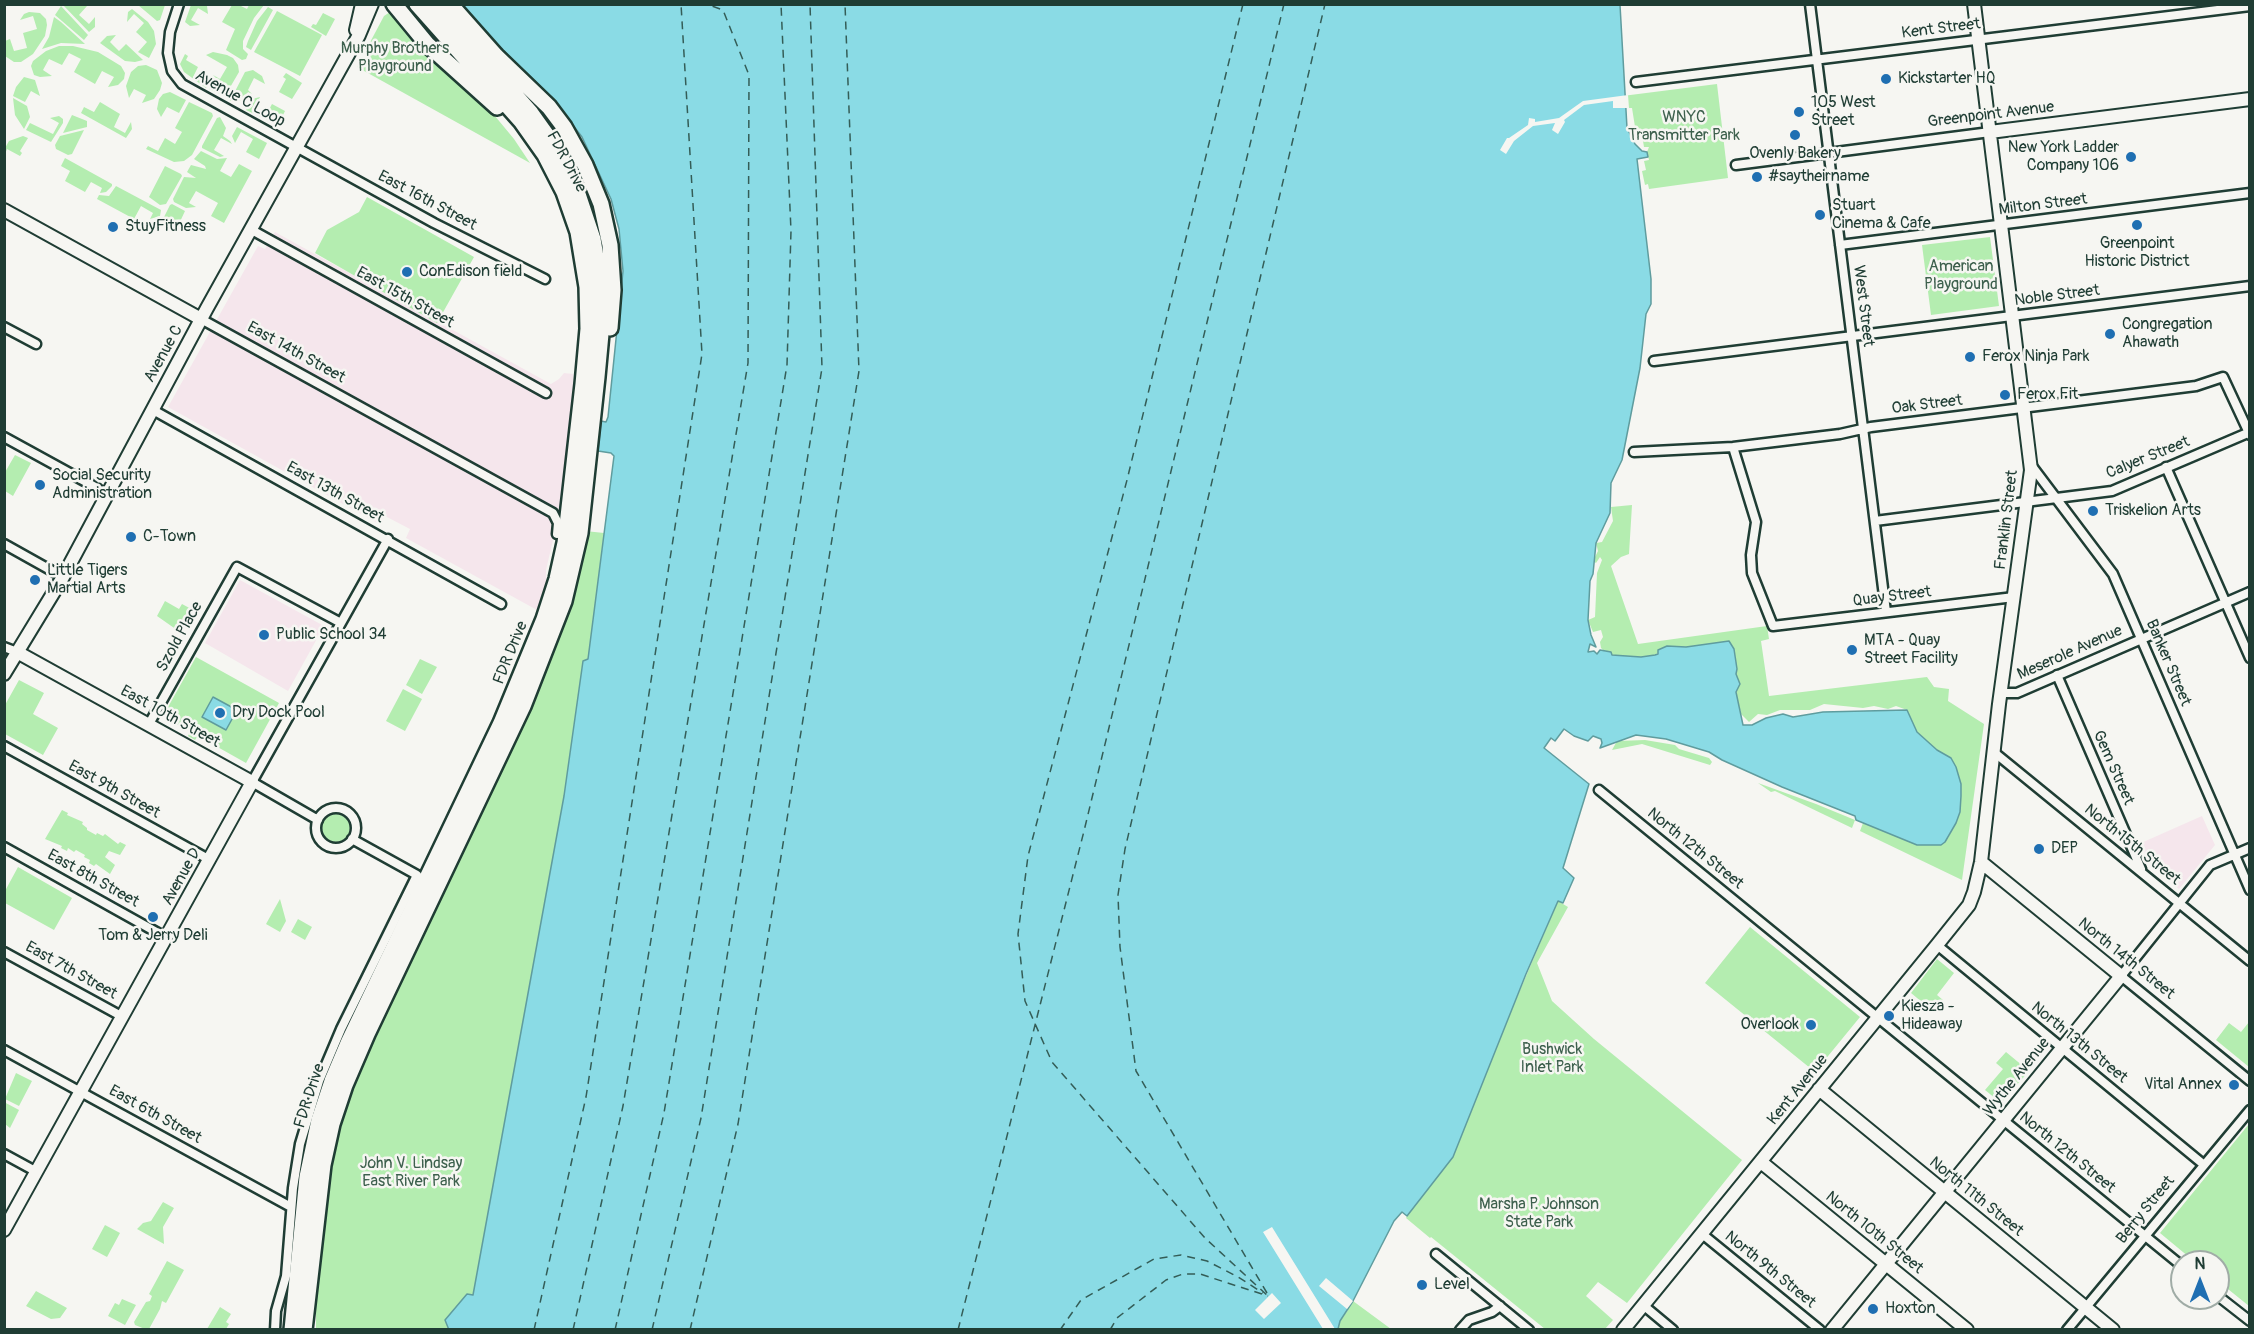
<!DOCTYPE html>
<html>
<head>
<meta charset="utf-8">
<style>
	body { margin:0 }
	#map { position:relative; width:2254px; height:1334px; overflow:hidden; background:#f6f6f2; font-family:Pangolin,sans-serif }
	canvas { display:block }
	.frame { position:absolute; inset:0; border:6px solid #1f3d34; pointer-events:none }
	.north { position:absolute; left:2170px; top:1250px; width:60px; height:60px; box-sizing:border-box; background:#f6f6f2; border:2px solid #a0aca6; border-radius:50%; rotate:0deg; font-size:16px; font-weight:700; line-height:24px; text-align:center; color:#1f3d34 }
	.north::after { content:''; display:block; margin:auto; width:21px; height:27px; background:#1f6fb2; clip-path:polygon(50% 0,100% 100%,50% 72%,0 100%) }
</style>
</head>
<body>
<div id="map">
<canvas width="2254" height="1334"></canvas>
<div class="frame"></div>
<div class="north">N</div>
</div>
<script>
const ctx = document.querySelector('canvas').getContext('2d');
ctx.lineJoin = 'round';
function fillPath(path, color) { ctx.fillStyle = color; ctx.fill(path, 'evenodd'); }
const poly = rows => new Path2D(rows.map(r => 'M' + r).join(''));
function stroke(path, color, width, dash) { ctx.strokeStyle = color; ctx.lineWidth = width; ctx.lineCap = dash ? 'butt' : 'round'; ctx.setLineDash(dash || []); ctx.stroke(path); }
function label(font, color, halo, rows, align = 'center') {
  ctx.font = font + ' Pangolin,sans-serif'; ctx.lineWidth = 5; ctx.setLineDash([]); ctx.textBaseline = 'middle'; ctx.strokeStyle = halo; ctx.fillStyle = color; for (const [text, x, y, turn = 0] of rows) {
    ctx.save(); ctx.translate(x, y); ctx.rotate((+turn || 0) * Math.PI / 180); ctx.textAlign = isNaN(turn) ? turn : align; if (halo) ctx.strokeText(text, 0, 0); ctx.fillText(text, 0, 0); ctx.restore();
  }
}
fillPath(poly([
	[275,232,551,384,559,379,564,373,573,374,573,421,560,538,554,536,546,570,546,583,537,610,406,538,410,529,385,516,379,524,168,407,258,246,265,249],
	[240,580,324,626,288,691,205,643],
	[2202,816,2215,845,2179,889,2148,863,2141,843]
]), '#f5e6ec');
fillPath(poly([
	[63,5,85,5,87,6,79,15,89,24,95,17,95,27,89,32],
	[138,5,165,5,160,20,157,21],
	[191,5,207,6,208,14,198,8,191,20,200,25,190,26,185,22],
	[232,5,239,5,247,9,249,5,264,5,254,18,243,41,243,49,248,54,246,59,242,60,226,50,235,29,222,22],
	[61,6,88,35,84,40,55,15],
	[268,7,273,10,251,50,246,47,248,41,257,21],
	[132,9,148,22,154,31,156,44,149,58,138,52,147,42,136,32,144,23,134,14,127,22,128,12],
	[277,11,322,35,300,76,254,52],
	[29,12,40,13,46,19,47,25,45,36,33,54,21,62,14,62,5,56,5,41,10,39,14,51,27,48,23,33,37,29,33,16,20,20,24,14],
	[390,12,422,49,490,110,514,139,530,163,357,67,359,63,365,62,368,55,367,48,384,16],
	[323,13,335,19,326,36,311,27,313,24,316,25],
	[54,17,61,22,85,44,61,43,42,49,49,37],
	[116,35,110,42,119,51,126,44,143,60,135,62,125,61,100,43,107,36],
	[59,46,73,46,98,52,121,66,125,73,124,79,118,85,108,87,114,77,102,71,95,84,74,72,81,59,69,53,62,65,49,59,43,70,52,76,40,77,34,75,31,66,33,61,46,51],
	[213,52,227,55,233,58,238,65,239,72,225,96,209,89,216,78,213,75,220,79,227,67,206,55],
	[185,54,188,56,186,60,198,67,193,77,205,83,210,76,211,80,206,88,184,72,180,64],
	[146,65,157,70,162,83,160,90,154,99,142,103,146,95,134,89,129,98,126,86,131,72,138,66],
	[253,70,262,76,265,84,254,78,248,90,252,94,248,92,243,100,230,101,245,72],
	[286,73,302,83,292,99,279,92,286,79,283,77],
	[24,77,35,80,40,96,31,91,25,102,13,96,16,87],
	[1717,84,1728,178,1649,189,1648,184,1645,185,1642,171,1646,170,1644,161,1649,160,1647,152,1649,147,1644,147,1643,141,1636,133,1632,108,1613,108,1583,101],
	[170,92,186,100,179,113,167,107,161,117,157,109,159,99,163,94],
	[260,97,253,110,265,117,272,104,285,111,278,125,246,110,252,99],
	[13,98,27,106,30,117,24,129,15,115],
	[100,102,120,114,114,127,125,133,131,122,132,129,126,138,81,113,84,107,94,112],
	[189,102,212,113,213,116,192,155,184,161,174,162,146,149,148,146,158,151,165,138,175,144,182,132,175,128],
	[72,115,87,121,87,127,63,133],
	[59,116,63,119,63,123,51,142,26,130,30,123,53,134,59,123,50,118],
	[220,117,226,128,223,136,230,141,232,144,221,138,214,150,224,156,220,157,202,148,202,146,217,118],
	[237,127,267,143,259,159,246,152,253,139,241,132,235,143,232,136],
	[84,130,72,154,68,155,56,149,55,145,60,136],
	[23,136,28,138,20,151,22,153,20,156,7,149,5,154,5,148,9,141],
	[201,151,217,159,227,158,220,171,231,177,239,164,252,171,224,223,211,216,218,203,196,191,189,203,196,207,186,208,174,202,173,199,184,177,196,178,187,172,191,165,206,169,205,166,194,159],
	[65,158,112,184,112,186,106,192,100,193,102,188,91,182,85,192,65,181,70,171,61,166],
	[165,166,181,174,182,176,166,204,160,205,149,197],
	[116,186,161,210,160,216,150,219,153,213,141,206,134,219,97,199,99,195,109,196],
	[367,197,474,257,437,323,315,253,327,230,359,212],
	[172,204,185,211,178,226,163,219,170,205],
	[1990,237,1999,306,1931,315,1922,245],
	[15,455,31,463,13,496,5,491,4,474],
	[1632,505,1629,554,1621,557,1611,566,1638,644,1767,626,1769,639,1761,641,1769,696,1927,677,1934,687,1949,689,1948,701,1984,724,1962,880,1860,831,1863,823,1917,845,1948,838,1956,823,1960,812,1961,784,1951,758,1937,750,1917,732,1907,710,1896,706,1888,709,1874,706,1863,708,1824,704,1810,710,1780,710,1767,715,1758,714,1749,722,1741,714,1736,692,1740,684,1736,674,1737,669,1734,649,1723,642,1686,647,1667,646,1655,655,1641,657,1612,655,1610,652,1604,651,1601,648,1600,642,1603,637,1601,630,1593,632,1588,620,1595,617,1597,573,1602,560,1600,557,1596,563,1593,561,1598,551,1596,543,1602,542,1613,521,1611,507],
	[585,531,604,533,588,660,583,661,564,796,473,1295,467,1294,446,1320,449,1329,316,1330,316,1268,322,1209,340,1113],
	[165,601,179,609,182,604,195,611,188,622,183,620,177,630,157,616],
	[196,657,279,703,246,763,198,736,195,740,188,736,190,732,163,716],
	[420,659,437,667,422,694,406,685],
	[19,680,44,693,33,714,58,728,43,755,5,734,5,705],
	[403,689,422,699,405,731,386,721],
	[1645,740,1675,745,1679,749,1709,758,1712,762,1710,765,1642,744,1612,750,1617,741],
	[1758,783,1816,804,1855,820,1852,828,1775,791,1771,792],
	[62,810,68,813,67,815,83,822,82,824,87,828,87,830,96,835,97,833,103,836,105,834,118,844,120,842,126,845,120,855,109,851,105,857,115,865,110,874,96,864,94,866,89,863,90,860,84,857,85,855,76,850,74,852,68,848,67,851,61,848,62,846,45,839],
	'322 828a14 14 0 1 1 28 0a14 14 0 1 1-28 0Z',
	[18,867,72,898,54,930,5,903,5,891],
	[280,899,286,921,280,932,266,924],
	[1558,901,1568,907,1537,963,1552,1001,1594,1039,1742,1160,1627,1303,1598,1282,1586,1296,1613,1320,1605,1329,1545,1329,1431,1237,1430,1238,1406,1218,1489,1063],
	[298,919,312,927,305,940,291,932],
	[1750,927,1860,1017,1815,1072,1705,983],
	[1937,959,1954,973,1937,995,1943,1000,1934,1012,1911,993],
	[2249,1022,2249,1067,2216,1040,2229,1023,2241,1032],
	[2006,1052,2029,1071,2001,1103,1985,1090,2003,1069,1996,1063],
	[16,1073,32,1081,19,1106,5,1099],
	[4,1102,19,1110,10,1128,5,1124],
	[2249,1124,2249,1306,2218,1281,2218,1262,2195,1262,2160,1233],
	[163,1202,174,1208,163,1227,164,1244,137,1229,143,1223,151,1221],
	[105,1225,120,1233,107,1257,92,1249],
	[167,1261,184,1270,166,1303,162,1301,160,1309,149,1329,145,1329,135,1325,134,1322,146,1302,150,1301,152,1296,149,1294],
	[1335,1289,1352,1303,1353,1301,1391,1329,1338,1329,1340,1321,1348,1310],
	[36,1291,67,1308,60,1318,51,1319,26,1306],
	[122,1299,136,1305,125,1325,108,1316,115,1303,119,1305],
	[220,1307,231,1314,226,1322,229,1324,226,1329,207,1329]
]), '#b4edb0');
const water = poly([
	[461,5,1620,5,1627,128,1635,144,1642,151,1647,152,1648,157,1637,159,1651,279,1651,304,1646,314,1640,368,1622,460,1611,483,1610,513,1596,543,1593,574,1590,581,1588,620,1591,635,1596,647,1590,644,1588,652,1594,651,1597,654,1600,650,1611,652,1612,655,1641,657,1655,655,1658,654,1658,650,1667,646,1686,647,1729,641,1734,649,1737,669,1736,674,1740,684,1736,692,1743,725,1752,725,1766,718,1783,714,1793,717,1823,712,1907,710,1917,732,1937,750,1951,758,1956,767,1961,784,1961,796,1960,812,1956,823,1945,842,1941,845,1917,845,1856,820,1855,816,1782,787,1722,760,1709,752,1666,739,1636,735,1600,748,1602,743,1601,739,1593,736,1588,741,1574,736,1564,729,1555,741,1551,738,1544,748,1589,784,1563,868,1574,878,1563,903,1558,901,1526,974,1453,1157,1407,1216,1402,1212,1394,1221,1353,1301,1340,1321,1338,1329,449,1330,445,1320,467,1294,473,1295,564,796,583,661,588,659,614,456,611,453,598,451,601,421,606,422,608,417,623,271,619,229,611,199,582,137,552,98,485,32,461,5],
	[213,697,237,710,226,730,202,717,213,697]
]);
fillPath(water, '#8adbe5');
stroke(water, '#5f9c9e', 1.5);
fillPath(poly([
	[1628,95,1629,108,1613,108,1613,101,1584,105,1564,120,1565,122,1558,134,1552,130,1555,123,1533,126,1514,141,1506,154,1500,150,1507,138,1509,138,1528,125,1529,118,1535,119,1535,122,1559,118,1583,101],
	[1272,1227,1335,1329,1323,1329,1263,1232],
	[1326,1278,1353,1301,1347,1309,1319,1286],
	[1272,1293,1281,1303,1264,1319,1255,1310]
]), '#f6f6f2');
stroke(poly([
	[1243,4,1127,480,1028,856,1018,934,1025,1001,1052,1062,1205,1238,1269,1297],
	[1267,1293,1136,1071,1120,947,1118,895,1125,849,1325,4],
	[534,1330,586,1097,702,354,681,4],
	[573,1330,623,1106,748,363,749,75,723,10,706,4],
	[615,1330,664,1113,787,365,791,231,781,4],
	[652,1330,701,1118,822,368,810,4],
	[690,1330,738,1124,859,371,845,4],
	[958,1330,1084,831,1284,4],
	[1060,1330,1081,1300,1154,1259,1181,1255,1207,1261,1238,1277,1263,1293],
	[1110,1330,1117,1318,1166,1280,1183,1274,1200,1274,1268,1296]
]), '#345d57', 1.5, [8, 6]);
const street = poly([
	[179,4,170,32,168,53,172,71,182,84,434,223,545,279],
	[1810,4,1886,612],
	[1636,82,2250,6],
	[1736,165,1990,132],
	[250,229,546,393],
	[1840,245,2250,193],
	[201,319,553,513,558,523,557,534],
	[4,327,36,344],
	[1654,361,2250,286],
	[153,410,501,604],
	[4,437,97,488,106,496],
	[1733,447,1756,522,1751,555,1752,573,1773,626,2014,597],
	[1634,452,1733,447,1840,434,1871,427,2196,386,2223,377,2250,435],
	[2031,465,2113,574,2250,890],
	[2166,467,2250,658],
	[1875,521,2112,491,2250,432],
	[4,544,63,577],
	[4,647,17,652],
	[2057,675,2141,869],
	[2001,693,2017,693,2250,592],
	[149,724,237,567,341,623],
	[4,746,210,860],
	[1995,753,2250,961],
	[1599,790,2182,1266],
	'316 828a20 20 0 1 1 40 0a20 20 0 1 1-40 0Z',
	[318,820,252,782,388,539],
	[4,847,167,938],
	[2250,848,2210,865,2121,976,2250,1081],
	[1937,945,2203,1164],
	[4,952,123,1017],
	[4,1050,291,1207],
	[4,1154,37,1172],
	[1701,1233,1820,1330],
	[1436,1254,1529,1330],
	[2218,1296,2250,1321],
	[1643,1305,1673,1330],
	[275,1330,276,1311,286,1276,293,1188,300,1144,319,1081,341,1029,417,875,352,839],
	[1460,1330,1469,1320,1492,1312,1500,1306],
	[2067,1330,2250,1110]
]);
const secondary = poly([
	[356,30,362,4],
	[1990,132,2250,99],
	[4,210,201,319],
	[4,674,63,577,207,308,359,35,372,4],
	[1819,1089,2113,1330],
	[1761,1162,1967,1330],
	[4,1230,252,782,17,652],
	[1623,1330,1937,945,1969,905,1974,892,1981,862,1999,704,2031,470,1974,4],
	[1832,1330,2121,976,1981,862]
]);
const highway = poly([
	[394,4,427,44,497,107],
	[450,4,496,56,549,107,564,127,585,165,601,204,610,245,613,290,610,328],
	[292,1330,307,1177,319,1120,332,1081,349,1041,501,723,544,619,557,579,565,543,583,384,588,329,587,287,578,232,564,192,545,155,521,121,417,4],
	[304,1330,323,1165,332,1124,345,1085,367,1034,523,706,564,601,580,533,597,377,602,323,600,281,593,239,575,185,556,148,531,113,435,4]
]);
stroke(street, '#1f3d34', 13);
stroke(secondary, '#1f3d34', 16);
stroke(highway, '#1f3d34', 20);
stroke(street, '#f6f6f2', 8);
stroke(secondary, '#f6f6f2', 12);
stroke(highway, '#f6f6f2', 15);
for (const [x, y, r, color] of [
	[1886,79,6,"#1f6fb2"],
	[1799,112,6,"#1f6fb2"],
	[1795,135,6,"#1f6fb2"],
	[2131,157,6,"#1f6fb2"],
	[1757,177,6,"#1f6fb2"],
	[1820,215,6,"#1f6fb2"],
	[2137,225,6,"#1f6fb2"],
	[113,227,6,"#1f6fb2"],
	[407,272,6,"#1f6fb2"],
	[2110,334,6,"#1f6fb2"],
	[1970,357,6,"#1f6fb2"],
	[2005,395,6,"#1f6fb2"],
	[40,485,6,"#1f6fb2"],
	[2093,511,6,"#1f6fb2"],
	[131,537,6,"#1f6fb2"],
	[35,580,6,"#1f6fb2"],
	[264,635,6,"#1f6fb2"],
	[1852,650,6,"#1f6fb2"],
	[220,713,6,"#1f6fb2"],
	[2039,849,6,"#1f6fb2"],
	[153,917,6,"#1f6fb2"],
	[1889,1016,6,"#1f6fb2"],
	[1811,1025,6,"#1f6fb2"],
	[2234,1085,6,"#1f6fb2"],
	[1422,1285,6,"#1f6fb2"],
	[1873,1309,6,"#1f6fb2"]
]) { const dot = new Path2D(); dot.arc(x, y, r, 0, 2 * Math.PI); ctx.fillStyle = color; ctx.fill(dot); stroke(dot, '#f6f6f2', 2); }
label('16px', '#1f3d34', '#f6f6f2', [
	["Kent Street",1941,29,-7],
	["Avenue C Loop",240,99,29],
	["Greenpoint Avenue",1991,115,-7],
	["FDR Drive",566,162,62],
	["East 16th Street",427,201,28],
	["Milton Street",2043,205,-7],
	["Noble Street",2057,296,-7],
	["East 15th Street",405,298,29],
	["West Street",1863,306,83],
	["East 14th Street",296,353,29],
	["Avenue C",164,354,-61],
	["Oak Street",1927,405,-7],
	["Calyer Street",2148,458,-22],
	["East 13th Street",335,493,29],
	["Franklin Street",2007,520,-83],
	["Quay Street",1892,597,-7],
	["Szold Place",180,637,-61],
	["FDR Drive",511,653,-68],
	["Meserole Avenue",2070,653,-24],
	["Banker Street",2168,663,67],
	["East 10th Street",170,717,29],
	["Gem Street",2113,768,66],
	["East 9th Street",114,790,29],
	["North 15th Street",2132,845,39],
	["North 12th Street",1695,849,39],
	["Avenue D",182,877,-61],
	["East 8th Street",93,879,29],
	["North 14th Street",2126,959,39],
	["East 7th Street",71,971,29],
	["North 13th Street",2079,1043,39],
	["Wythe Avenue",2017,1077,-51],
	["Kent Avenue",1798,1090,-51],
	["FDR Drive",310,1096,-72],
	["East 6th Street",155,1115,29],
	["North 12th Street",2067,1153,39],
	["North 11th Street",1976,1197,39],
	["Berry Street",2146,1210,-51],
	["North 10th Street",1874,1233,39],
	["North 9th Street",1770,1270,39]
]);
label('16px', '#3d604d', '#f6f6f2', [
	["Murphy Brothers",395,49],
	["Playground",395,67],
	["WNYC",1684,118],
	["Transmitter Park",1684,136],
	["American",1961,267],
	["Playground",1961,285],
	["Bushwick",1552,1050],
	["Inlet Park",1552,1068],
	["John V. Lindsay",411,1164],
	["East River Park",411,1182],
	["Marsha P. Johnson",1539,1205],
	["State Park",1539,1223]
]);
label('16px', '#1f3d34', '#f6f6f2', [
	["Kickstarter HQ",1898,79],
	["105 West",1811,103],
	["Street",1811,121],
	["New York Ladder",2119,148,"right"],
	["Company 106",2119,166,"right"],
	["Ovenly Bakery",1795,154,"center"],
	["#saytheirname",1769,177],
	["Stuart",1832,206],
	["Cinema & Cafe",1832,224],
	["StuyFitness",125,227],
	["Greenpoint",2137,244,"center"],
	["Historic District",2137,262,"center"],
	["ConEdison field",419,272],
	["Congregation",2122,325],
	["Ahawath",2122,343],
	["Ferox Ninja Park",1982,357],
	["Ferox Fit",2017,395],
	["Social Security",52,476],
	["Administration",52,494],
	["Triskelion Arts",2105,511],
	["C-Town",143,537],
	["Little Tigers",47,571],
	["Martial Arts",47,589],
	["Public School 34",276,635],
	["MTA - Quay",1864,641],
	["Street Facility",1864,659],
	["Dry Dock Pool",232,713],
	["DEP",2051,849],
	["Tom & Jerry Deli",153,936,"center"],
	["Kiesza -",1901,1007],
	["Hideaway",1901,1025],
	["Overlook",1799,1025,"right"],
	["Vital Annex",2222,1085,"right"],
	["Level",1434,1285],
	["Hoxton",1885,1309]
], 'left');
</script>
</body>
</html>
